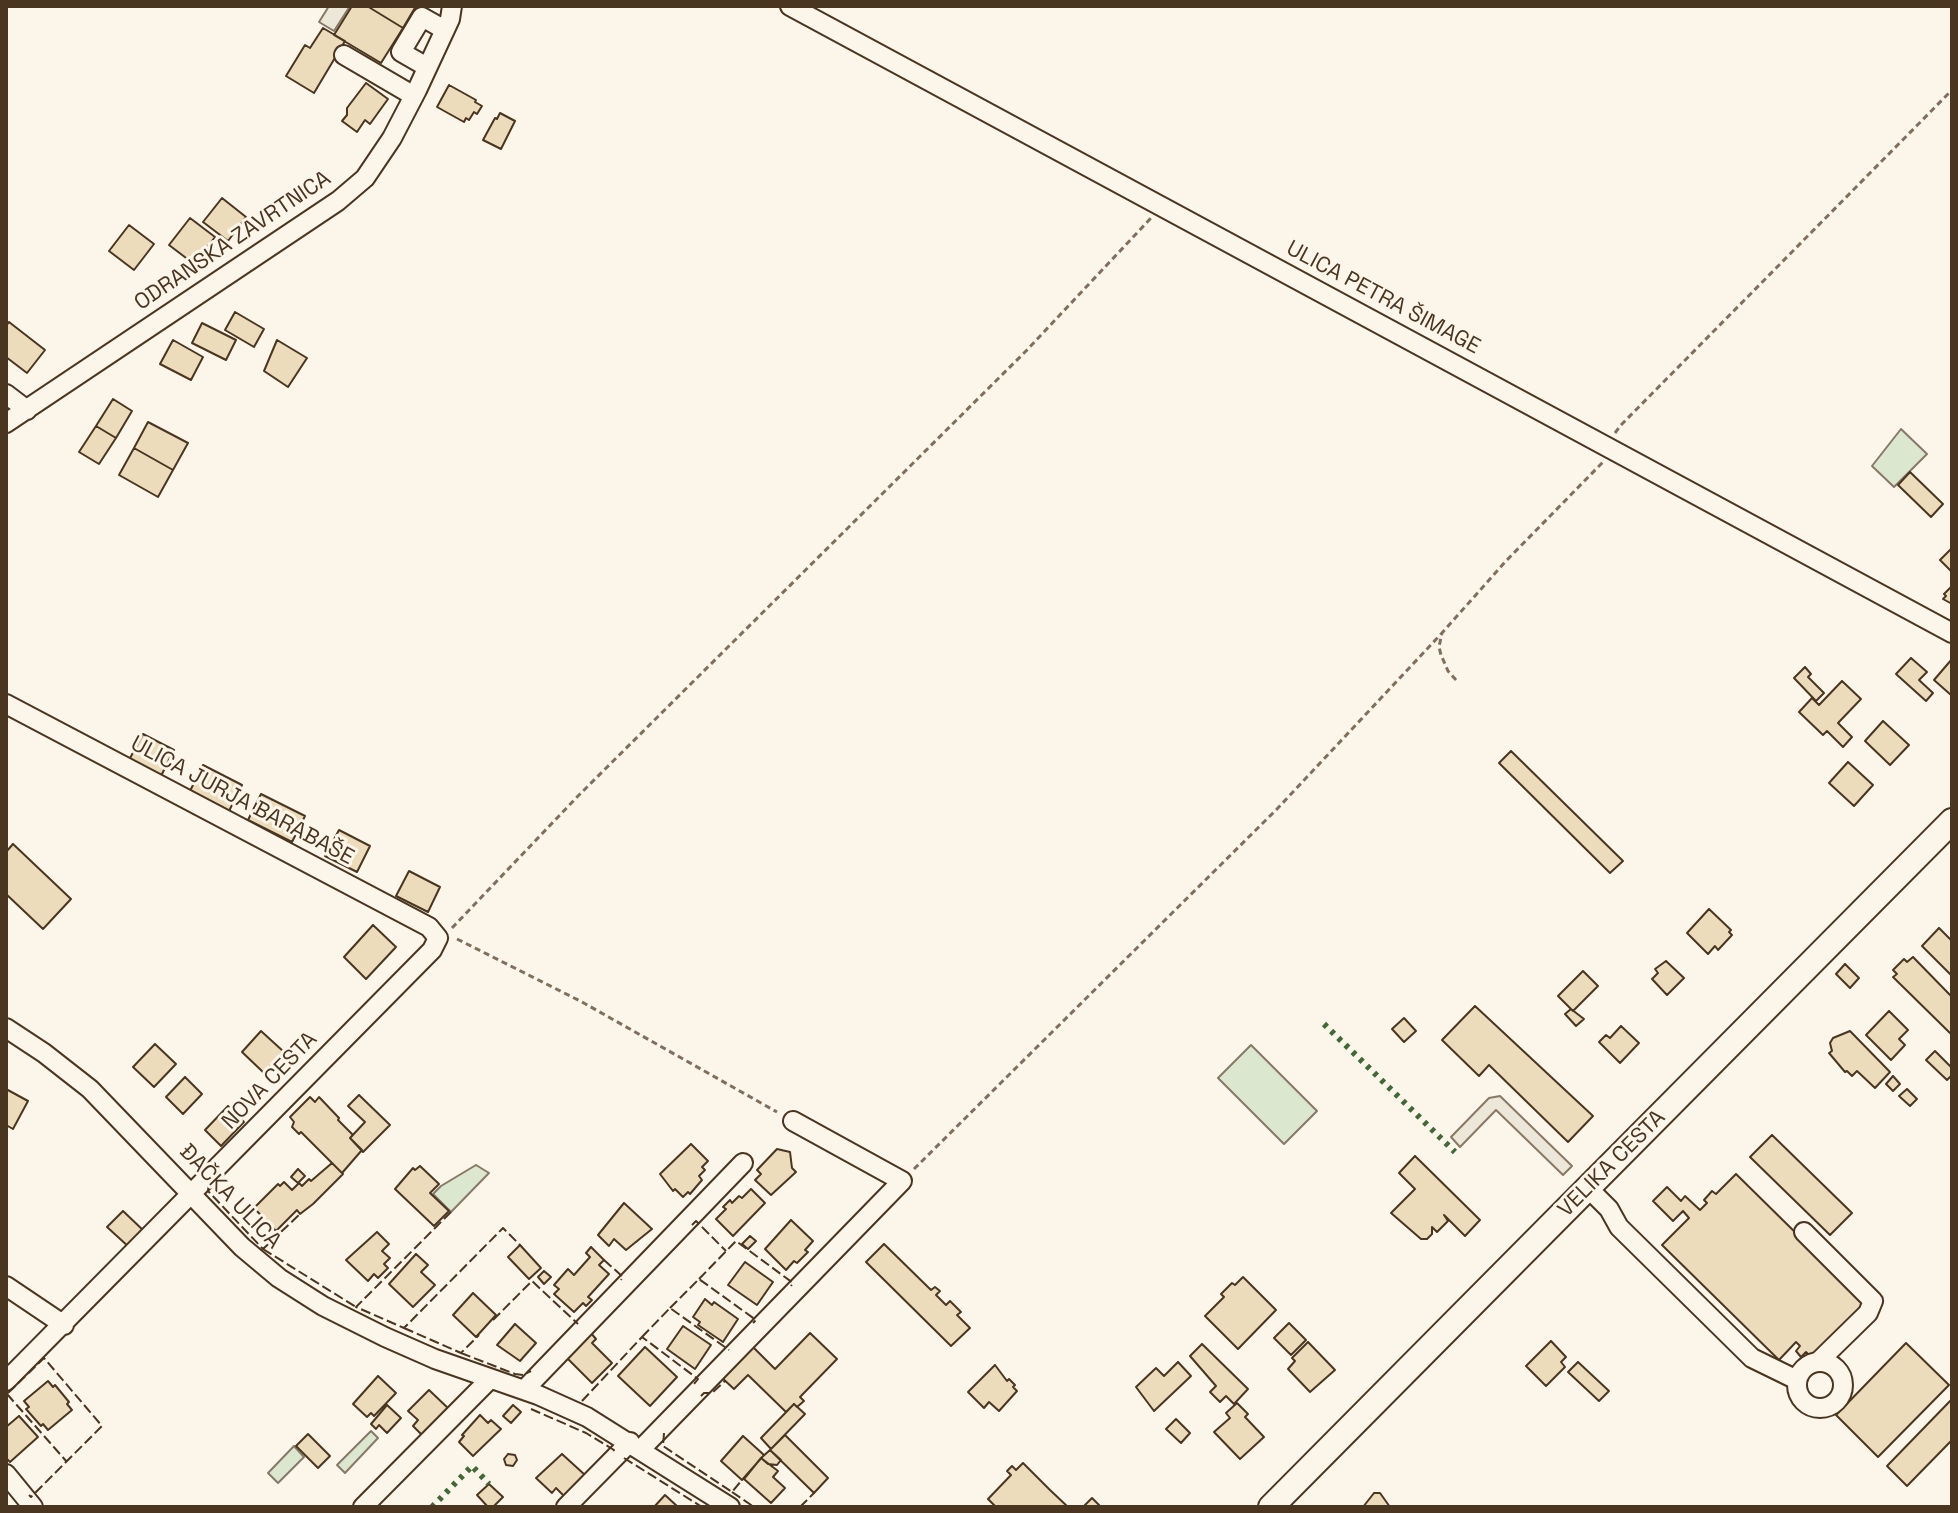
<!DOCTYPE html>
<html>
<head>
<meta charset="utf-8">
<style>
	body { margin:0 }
	#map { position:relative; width:1958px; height:1513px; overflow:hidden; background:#fbf6e9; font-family:"Space Grotesk",sans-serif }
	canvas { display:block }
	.frame { position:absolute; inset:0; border:8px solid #4a3520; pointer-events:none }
</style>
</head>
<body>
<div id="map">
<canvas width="1958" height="1513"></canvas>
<div class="frame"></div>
</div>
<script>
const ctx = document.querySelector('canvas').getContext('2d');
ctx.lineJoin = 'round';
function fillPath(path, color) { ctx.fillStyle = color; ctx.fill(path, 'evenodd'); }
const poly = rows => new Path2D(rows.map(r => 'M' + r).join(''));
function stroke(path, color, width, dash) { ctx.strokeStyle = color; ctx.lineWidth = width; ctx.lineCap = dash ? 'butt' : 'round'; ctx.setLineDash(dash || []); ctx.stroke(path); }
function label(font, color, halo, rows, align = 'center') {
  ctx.font = font + ' "Space Grotesk",sans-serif'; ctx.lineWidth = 6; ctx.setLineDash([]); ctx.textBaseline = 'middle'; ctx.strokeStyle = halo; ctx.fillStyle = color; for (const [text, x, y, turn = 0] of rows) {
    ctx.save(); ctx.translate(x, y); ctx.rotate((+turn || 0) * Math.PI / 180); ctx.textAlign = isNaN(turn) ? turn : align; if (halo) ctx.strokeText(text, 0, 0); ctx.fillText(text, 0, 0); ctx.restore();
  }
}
const green = poly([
	[1901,429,1927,454,1894,487,1872,466,1901,429],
	[1251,1045,1317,1111,1284,1144,1218,1078,1251,1045],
	[476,1165,489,1173,451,1212,433,1194,441,1186,476,1165],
	[371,1431,378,1438,345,1473,337,1465,371,1431],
	[294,1446,304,1457,278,1483,268,1473,294,1446]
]);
fillPath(green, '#dce7d0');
stroke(green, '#887966', 2);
const parking = poly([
	[329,6,350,6,334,31,319,22,329,6],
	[1500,1096,1572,1166,1563,1175,1496,1110,1460,1147,1451,1137,1489,1098,1500,1096]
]);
fillPath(parking, '#ede7d9');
stroke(parking, '#887966', 2);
const building = poly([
	[352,6,367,6,403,28,381,63,334,35,352,6],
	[367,6,416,6,403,28,367,6],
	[323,28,345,41,314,93,286,76,305,45,310,48,323,28],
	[366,83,388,99,370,124,365,120,357,132,342,121,347,115,347,108,366,83],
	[449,85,476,100,475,102,482,106,477,114,474,112,469,120,466,118,464,122,437,107,449,85],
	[500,113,515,121,501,149,483,140,495,118,497,119,500,113],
	[222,198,246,217,228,241,203,222,222,198],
	[190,218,215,237,194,264,169,245,190,218],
	[129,225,154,244,134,270,109,251,129,225],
	[235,312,264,329,254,347,225,330,235,312],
	[9,322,45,350,27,373,6,357,6,326,9,322],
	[202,323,236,340,226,360,192,343,202,323],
	[173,340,203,357,191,380,160,364,173,340],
	[277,340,307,358,288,387,264,371,277,340],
	[113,399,132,411,116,438,96,426,113,399],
	[148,422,188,443,173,470,134,448,148,422],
	[96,426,116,438,99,464,79,452,96,426],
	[134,448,173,470,158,497,119,475,134,448],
	[1910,472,1943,504,1931,517,1898,485,1910,472],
	[1952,548,1952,572,1940,560,1952,548],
	[1952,586,1952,604,1943,599,1946,596,1944,594,1952,586],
	[1911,658,1927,672,1919,680,1933,693,1926,701,1896,674,1911,658],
	[1952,659,1952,694,1951,695,1934,680,1952,659],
	[1805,667,1811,674,1808,677,1824,693,1816,701,1794,678,1805,667],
	[1842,681,1861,699,1838,723,1852,737,1843,747,1827,731,1823,735,1799,712,1812,698,1819,705,1842,681],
	[1883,721,1909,745,1890,765,1865,741,1883,721],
	[143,734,174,750,161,776,129,760,143,734],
	[1511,751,1623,861,1610,873,1499,763,1511,751],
	[1848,762,1873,785,1854,806,1829,783,1848,762],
	[203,765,242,785,229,811,190,791,203,765],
	[261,794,305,816,292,842,248,820,261,794],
	[339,830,370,846,357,872,325,856,339,830],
	[13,844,71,899,43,929,6,894,6,852,13,844],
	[409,871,440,887,428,912,396,896,409,871],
	[1709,909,1731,930,1729,932,1732,935,1718,950,1715,946,1708,954,1687,933,1709,909],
	[373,925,396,947,366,979,344,957,373,925],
	[1939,928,1952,941,1951,975,1922,946,1939,928],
	[1913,957,1952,997,1952,1035,1893,977,1897,974,1893,970,1904,959,1907,962,1913,957],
	[1666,961,1684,978,1667,995,1652,979,1658,973,1655,969,1666,961],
	[1845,964,1859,978,1850,988,1836,974,1845,964],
	[1583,971,1598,986,1573,1011,1558,996,1583,971],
	[1475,1006,1593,1116,1568,1142,1489,1065,1479,1076,1442,1040,1475,1006],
	[1571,1009,1584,1019,1576,1026,1565,1014,1571,1009],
	[1889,1011,1908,1030,1899,1039,1905,1045,1891,1060,1866,1035,1889,1011],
	[1404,1018,1416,1031,1404,1042,1392,1029,1404,1018],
	[1621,1026,1639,1043,1620,1063,1599,1042,1606,1035,1610,1038,1621,1026],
	[261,1031,284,1052,264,1073,242,1052,261,1031],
	[1850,1031,1890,1072,1875,1088,1857,1071,1852,1076,1847,1071,1845,1072,1829,1053,1832,1051,1830,1043,1833,1038,1850,1031],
	[155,1044,176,1064,154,1087,133,1067,155,1044],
	[1935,1051,1952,1068,1952,1075,1947,1080,1926,1060,1935,1051],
	[1893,1076,1900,1084,1893,1091,1886,1084,1893,1076],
	[185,1077,202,1094,183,1114,166,1097,185,1077],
	[6,1089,28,1101,13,1129,6,1125,6,1089],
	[1907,1089,1917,1099,1910,1106,1899,1096,1907,1089],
	[359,1095,390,1125,363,1152,350,1138,365,1122,348,1106,359,1095],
	[310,1097,315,1102,319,1097,339,1118,338,1120,353,1135,350,1138,362,1150,342,1173,301,1132,299,1134,292,1127,294,1122,290,1117,310,1097],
	[228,1106,244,1122,221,1146,205,1130,228,1106],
	[1772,1135,1852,1213,1830,1235,1750,1157,1772,1135],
	[691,1144,708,1161,702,1167,705,1170,699,1176,702,1180,690,1194,688,1192,683,1197,675,1189,673,1191,660,1174,691,1144],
	[777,1149,790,1152,792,1168,796,1172,771,1195,755,1180,761,1174,757,1170,777,1149],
	[1415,1156,1480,1220,1465,1236,1444,1215,1448,1221,1437,1232,1432,1227,1432,1234,1427,1239,1421,1239,1391,1213,1415,1189,1399,1173,1415,1156],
	[332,1163,343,1174,313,1204,300,1214,297,1210,276,1231,254,1208,278,1184,280,1186,284,1182,292,1190,299,1183,302,1186,309,1179,311,1181,332,1163],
	[420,1166,439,1184,430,1193,449,1211,434,1226,395,1189,413,1168,415,1170,420,1166],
	[298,1169,305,1176,298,1183,291,1177,298,1169],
	[1736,1174,1867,1303,1813,1359,1806,1352,1801,1357,1796,1351,1800,1346,1796,1342,1779,1360,1662,1245,1689,1218,1683,1211,1673,1221,1653,1201,1667,1187,1681,1201,1685,1196,1700,1210,1707,1203,1704,1200,1712,1191,1716,1194,1736,1174],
	[751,1189,765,1203,733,1236,716,1219,726,1209,723,1207,730,1200,732,1203,739,1196,742,1198,751,1189],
	[624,1203,652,1229,626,1250,614,1239,609,1246,598,1235,624,1203],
	[123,1211,145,1232,130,1248,107,1227,123,1211],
	[791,1220,813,1241,805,1250,808,1252,797,1263,794,1261,786,1270,765,1249,791,1220],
	[377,1232,389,1244,382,1251,390,1258,384,1264,388,1268,378,1278,374,1274,368,1281,346,1260,377,1232],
	[750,1236,756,1241,748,1249,742,1244,750,1236],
	[884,1244,931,1290,935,1287,940,1291,936,1295,946,1305,950,1301,961,1312,957,1315,970,1328,951,1346,866,1262,884,1244],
	[520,1245,541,1268,529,1279,508,1257,520,1245],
	[591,1247,604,1260,599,1265,609,1274,588,1297,592,1300,586,1306,583,1303,574,1312,554,1294,559,1289,554,1285,568,1269,574,1275,590,1257,586,1253,591,1247],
	[416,1254,428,1265,421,1272,435,1285,413,1307,389,1284,416,1254],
	[745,1262,773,1282,757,1305,728,1285,745,1262],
	[544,1271,551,1277,544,1284,538,1277,544,1271],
	[1243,1277,1276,1310,1238,1349,1205,1316,1224,1297,1221,1294,1232,1283,1235,1285,1243,1277],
	[473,1293,496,1315,476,1337,453,1315,473,1293],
	[705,1299,712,1305,714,1302,738,1319,723,1342,698,1325,700,1322,693,1317,705,1299],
	[1289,1323,1306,1340,1291,1355,1274,1338,1289,1323],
	[515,1324,536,1343,520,1361,497,1345,515,1324],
	[683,1326,711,1345,695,1369,667,1349,683,1326],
	[590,1332,596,1339,592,1343,612,1363,592,1383,565,1356,590,1332],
	[810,1333,837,1359,800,1397,804,1401,797,1407,794,1404,786,1412,748,1375,734,1389,720,1376,751,1345,775,1369,810,1333],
	[1551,1341,1566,1357,1561,1362,1565,1367,1546,1386,1526,1366,1551,1341],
	[1308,1342,1335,1370,1310,1392,1288,1369,1295,1361,1292,1358,1308,1342],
	[1906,1343,1949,1385,1878,1457,1836,1415,1906,1343],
	[1202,1344,1248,1389,1234,1404,1226,1396,1220,1402,1210,1392,1216,1386,1190,1356,1202,1344],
	[645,1347,677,1377,650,1406,618,1376,645,1347],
	[1178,1362,1191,1376,1154,1411,1136,1387,1156,1368,1164,1376,1178,1362],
	[1578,1362,1609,1391,1599,1401,1568,1372,1578,1362],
	[995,1365,1007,1381,1009,1379,1015,1385,1013,1387,1017,1391,999,1411,989,1402,984,1408,968,1392,995,1365],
	[378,1376,396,1393,374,1416,371,1413,367,1417,353,1404,378,1376],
	[48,1381,53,1387,55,1385,69,1402,67,1404,72,1410,48,1430,43,1424,41,1426,26,1409,29,1407,24,1401,48,1381],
	[429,1390,450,1410,424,1437,413,1426,418,1420,408,1411,429,1390],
	[1952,1399,1952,1440,1907,1486,1887,1466,1952,1399],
	[1237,1403,1248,1414,1245,1417,1264,1437,1240,1459,1214,1432,1230,1418,1226,1413,1237,1403],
	[794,1404,805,1414,771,1449,761,1438,794,1404],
	[387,1405,401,1418,387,1433,379,1425,376,1429,371,1424,387,1405],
	[513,1405,521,1412,511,1423,503,1416,513,1405],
	[480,1415,488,1423,491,1420,501,1429,473,1456,459,1442,464,1436,462,1435,480,1415],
	[19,1416,38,1437,10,1462,6,1458,6,1427,19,1416],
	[1176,1419,1190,1433,1181,1443,1166,1429,1176,1419],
	[308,1434,330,1456,318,1468,296,1446,308,1434],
	[785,1435,828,1478,814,1493,770,1450,785,1435],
	[743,1436,764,1455,742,1480,721,1461,743,1436],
	[770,1450,781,1460,777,1465,768,1464,761,1458,770,1450],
	[508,1454,515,1455,517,1460,513,1466,506,1465,504,1459,508,1454],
	[562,1454,585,1475,565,1497,556,1488,552,1493,536,1478,562,1454],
	[761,1458,778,1471,773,1477,785,1488,771,1503,744,1479,761,1458],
	[1023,1463,1050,1490,1068,1507,996,1507,988,1499,1011,1475,1007,1471,1012,1466,1016,1470,1023,1463],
	[489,1484,503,1497,493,1507,488,1507,477,1495,489,1484],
	[1374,1493,1380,1493,1390,1507,1363,1507,1374,1493],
	[665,1495,678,1507,654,1507,665,1495],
	[1092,1498,1101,1507,1083,1507,1092,1498]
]);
fillPath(building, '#ecdcbc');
stroke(building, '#4a3520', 2);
const minor = poly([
	[790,6,1952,633],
	[344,55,414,96],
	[427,67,401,52,422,17,445,30],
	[6,394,27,410],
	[6,423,338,201,365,178,392,138,417,90,450,19,452,6],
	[6,704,429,927,438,938,432,950,6,1381],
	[6,1028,44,1053,90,1089,242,1247,279,1278,323,1306,385,1337,435,1359,538,1395,587,1417,730,1507],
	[1588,1188,1609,1209,1619,1227,1752,1358,1797,1380],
	[1804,1232,1873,1301,1868,1313,1818,1362],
	[6,1286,64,1325],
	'1797 1385a23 23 0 1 1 46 0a23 23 0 1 1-46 0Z',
	[524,1390,743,1163],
	[641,1449,902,1181,793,1121],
	[6,1474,33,1507],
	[363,1507,490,1379],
	[566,1507,630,1442]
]);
const major = poly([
	[1271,1507,1952,821]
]);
stroke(minor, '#4a3520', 22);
stroke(major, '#4a3520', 28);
stroke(poly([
	[1615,433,1621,425,1952,90],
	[1456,680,1448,671,1441,655,1439,647,1442,633,1505,562,1603,462],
	[452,928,579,795,1026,351,1151,218],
	[457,939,582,1002,777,1112],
	[914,1169,1277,809,1442,633]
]), '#7f6f5c', 3, [6, 4]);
stroke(minor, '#fbf6e9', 18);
stroke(major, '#fbf6e9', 24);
stroke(poly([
	[1324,1024,1455,1152],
	[432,1507,472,1466,489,1484]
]), '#436837', 6, [4, 6]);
stroke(poly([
	[209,1184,208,1191,263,1249,300,1214],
	[451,1212,356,1307,404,1328,503,1228,520,1245],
	[692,1225,696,1221,726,1251],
	[263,1249,356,1307],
	[604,1260,623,1277,621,1280],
	[699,1279,736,1241,793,1283,791,1286],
	[670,1308,699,1279,756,1320,753,1323],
	[493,1320,532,1281,578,1324],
	[404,1328,461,1353,479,1335],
	[642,1337,670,1308,729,1350],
	[461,1353,515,1374,523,1375,531,1371],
	[8,1393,44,1358,102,1426,31,1497,29,1495],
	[7,1394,67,1462],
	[701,1396,704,1393,712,1393,725,1381],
	[582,1401,642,1337,698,1379,694,1384],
	[531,1409,586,1433,614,1450,611,1453],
	[664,1433,663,1446,732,1492,742,1480],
	[624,1458,702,1507],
	[732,1492,754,1507],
	[800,1507,814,1493]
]), '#4a3520', 2, [10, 4]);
label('22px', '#4a3520', '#fbf6e9', [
	["ODRANSKA ZAVRTNICA",233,241,-34],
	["ULICA PETRA ŠIMAGE",1383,298,28],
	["ULICA JURJA BARABAŠE",242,801,28],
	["NOVA CESTA",270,1081,-46],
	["VELIKA CESTA",1612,1164,-45],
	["ĐAČKA ULICA",230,1197,46]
]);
</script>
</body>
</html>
